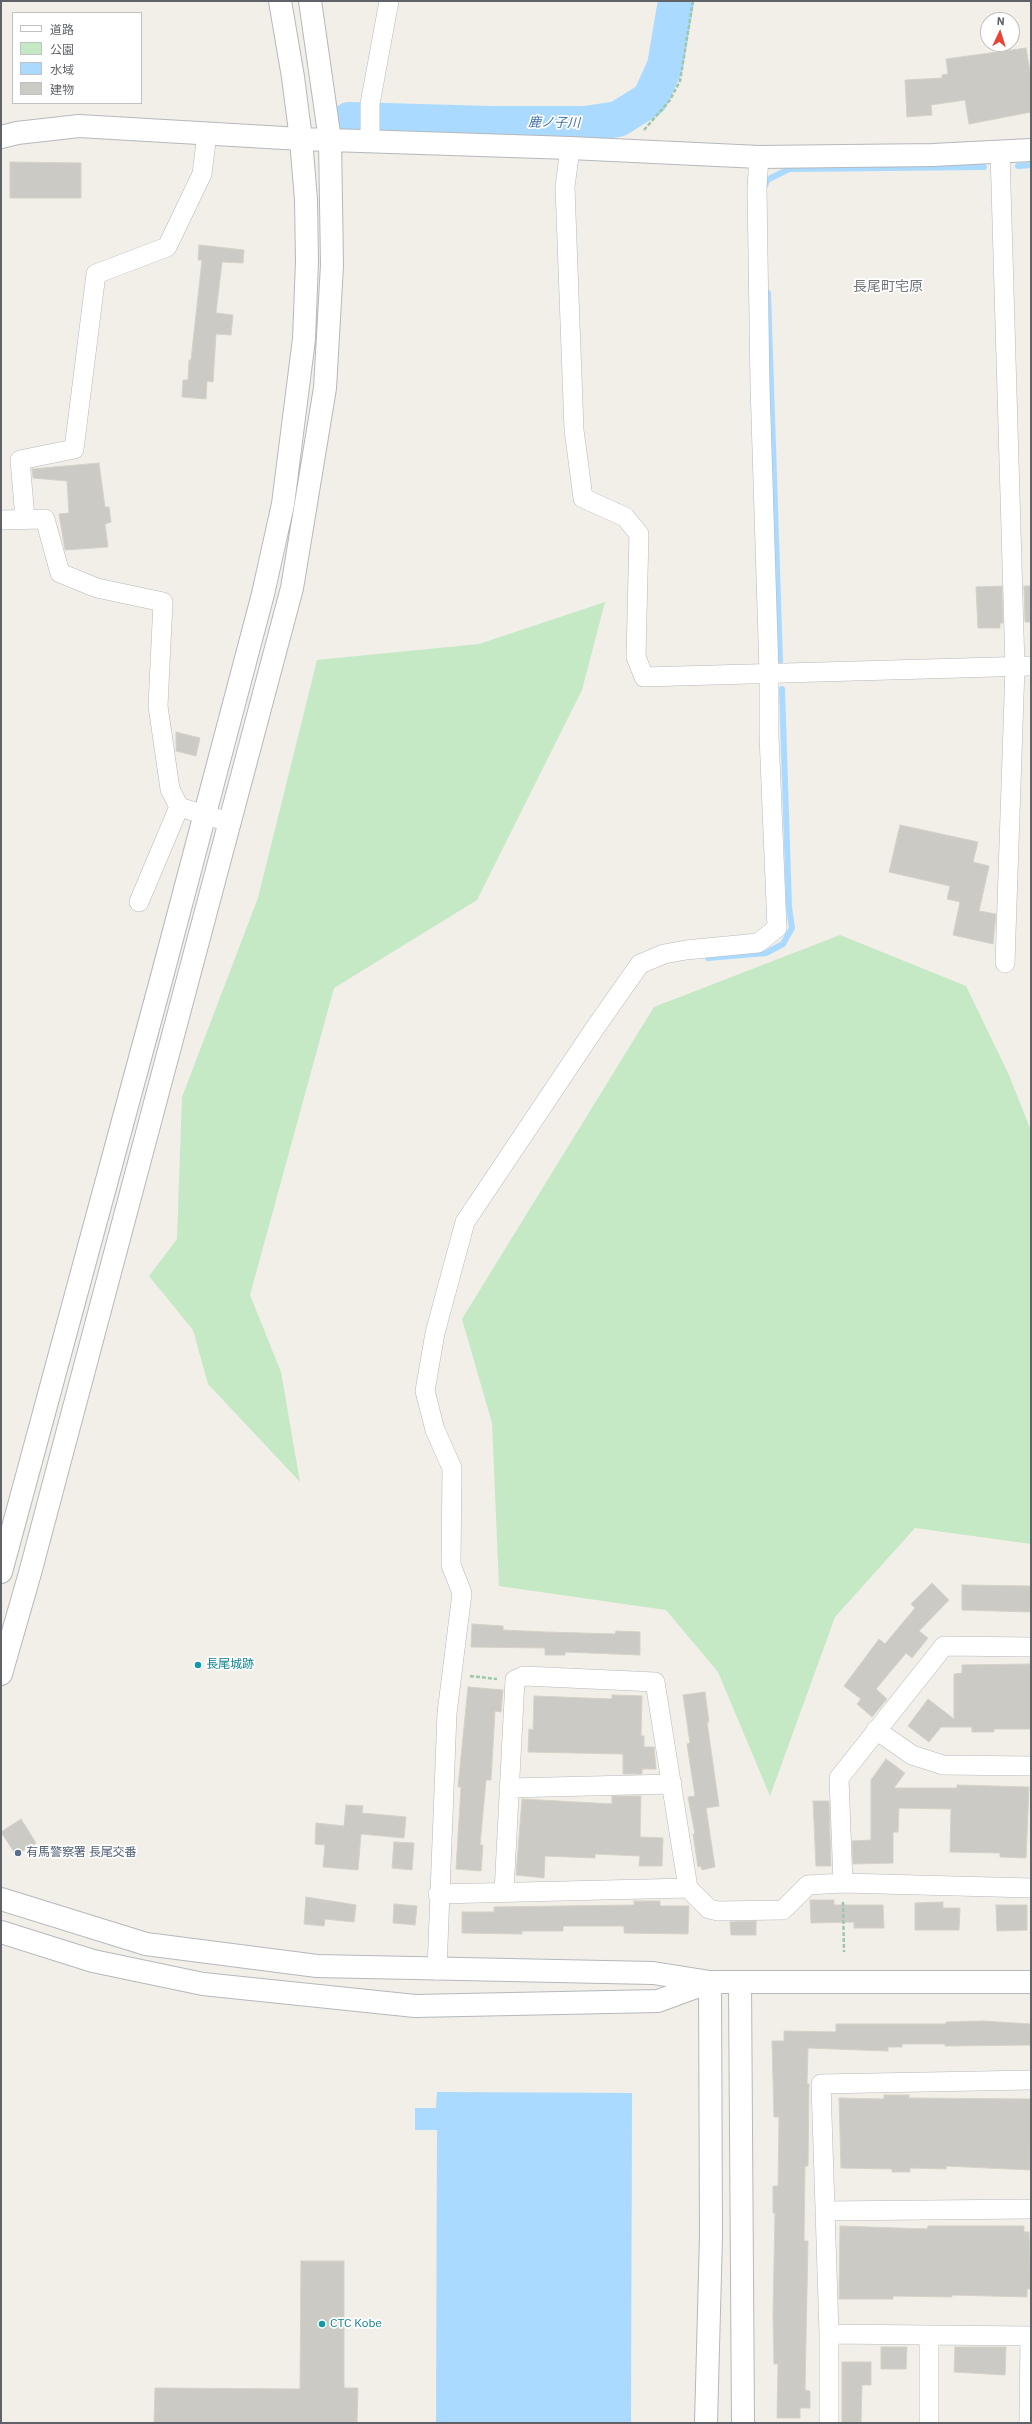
<!DOCTYPE html>
<html>
<head>
<meta charset="utf-8">
<style>
	body { margin:0 }
	#map { position:relative; width:1032px; height:2424px; overflow:hidden; background:#f1efe8; font-family:"IBM Plex Sans","Noto Sans JP",sans-serif }
	canvas { display:block }
	.frame { position:absolute; inset:0; border:2px solid #5f6368; pointer-events:none }
	.legend { position:absolute; left:12px; top:12px; width:130px; height:92px; box-sizing:border-box; background:#fff; border:1px solid #bfc1c3; margin:0; padding:5px 7px; list-style:none; font-size:12px; color:#5f6368 }
	.legend li { display:flex; align-items:center; gap:8px; height:20px }
	.legend b { width:20px; border:1px solid #bfc1c3 }
	.north { position:absolute; left:980px; top:12px; width:40px; height:40px; box-sizing:border-box; background:#fff; border:1px solid #bfc1c3; border-radius:50%; rotate:4deg; font-size:11px; font-weight:700; line-height:16px; text-align:center; color:#5f6368 }
	.north::after { content:''; display:block; margin:auto; width:14px; height:18px; background:#ea4335; clip-path:polygon(50% 0,100% 100%,50% 72%,0 100%) }
</style>
</head>
<body>
<div id="map">
<canvas width="1032" height="2424"></canvas>
<div class="frame"></div>
<ul class="legend">
<li><b style="height:5px;background:#fff"></b>道路</li>
<li><b style="height:11px;background:#c5e8c5"></b>公園</li>
<li><b style="height:11px;background:#aadaff"></b>水域</li>
<li><b style="height:11px;background:#cccac5"></b>建物</li>
</ul>
<div class="north">N</div>
</div>
<script>
const ctx = document.querySelector('canvas').getContext('2d');
ctx.lineJoin = 'round';
function fillPath(path, color) { ctx.fillStyle = color; ctx.fill(path, 'evenodd'); }
const poly = rows => new Path2D(rows.map(r => 'M' + r).join(''));
function stroke(path, color, width, dash) { ctx.strokeStyle = color; ctx.lineWidth = width; ctx.lineCap = dash ? 'butt' : 'round'; ctx.setLineDash(dash || []); ctx.stroke(path); }
function label(font, color, halo, rows, align = 'center') {
  ctx.font = font + ' "IBM Plex Sans","Noto Sans JP",sans-serif'; ctx.lineWidth = 3.5; ctx.setLineDash([]); ctx.textBaseline = 'middle'; ctx.strokeStyle = halo; ctx.fillStyle = color; for (const [text, x, y, turn = 0] of rows) {
    ctx.save(); ctx.translate(x, y); ctx.rotate((+turn || 0) * Math.PI / 180); ctx.textAlign = isNaN(turn) ? turn : align; if (halo) ctx.strokeText(text, 0, 0); ctx.fillText(text, 0, 0); ctx.restore();
  }
}
fillPath(poly([
	[605,602,582,690,477,900,334,988,250,1295,281,1372,300,1482,208,1384,193,1330,149,1276,177,1239,182,1097,258,898,317,660,479,644],
	[840,935,966,986,1009,1075,1031,1131,1031,1544,915,1528,835,1617,770,1796,718,1672,666,1610,499,1586,492,1423,462,1319,654,1007]
]), '#c5e8c5');
fillPath(poly([
	[437,2092,632,2093,631,2423,436,2423,437,2130,415,2130,415,2108,436,2108]
]), '#aadaff');
stroke(poly([
	[1018,166,1031,165],
	[765,186,767,180,789,169,984,167],
	[768,293,780,661],
	[708,958,766,953,783,944,792,928,789,907,782,689]
]), '#aadaff', 6);
stroke(poly([
	[349,120,490,124,585,124,618,119,650,99,665,66,676,1]
]), '#aadaff', 36);
const building = poly([
	[1026,48,1031,77,1031,112,969,124,965,100,931,105,932,115,907,117,905,80,942,78,942,75,948,74,946,59,1026,48],
	[10,162,81,163,81,198,10,198,10,162],
	[199,245,244,250,243,263,222,262,216,313,233,315,231,335,216,334,213,382,207,381,206,399,182,397,183,380,188,380,189,360,191,360,202,260,198,260,199,245],
	[99,463,105,507,109,507,111,522,105,524,108,547,65,550,59,514,69,513,67,481,33,478,32,469,99,463],
	[1002,586,1003,623,1000,623,1000,628,978,628,976,587,1002,586],
	[1024,586,1031,586,1031,622,1025,622,1024,586],
	[176,732,200,738,196,756,176,751,176,732],
	[900,825,978,842,973,862,989,866,979,911,996,914,993,944,953,935,960,902,947,899,950,886,889,872,900,825],
	[932,1583,949,1600,919,1631,928,1638,912,1658,906,1653,876,1689,887,1699,872,1717,857,1704,861,1699,844,1686,879,1639,885,1644,915,1608,911,1604,932,1583],
	[962,1585,1031,1586,1031,1612,962,1610,962,1585],
	[472,1624,503,1626,503,1630,546,1632,615,1634,616,1631,640,1632,640,1655,565,1652,565,1655,545,1655,545,1648,471,1647,472,1624],
	[1031,1664,1031,1729,994,1729,994,1732,972,1732,972,1727,941,1727,929,1742,908,1726,928,1699,954,1719,954,1674,962,1673,962,1665,1031,1664],
	[468,1687,503,1690,501,1712,495,1711,491,1780,486,1780,480,1845,483,1845,481,1871,456,1869,461,1787,458,1787,468,1687],
	[705,1692,709,1722,707,1722,719,1806,706,1808,715,1867,702,1870,701,1866,698,1867,693,1834,695,1834,688,1797,695,1796,687,1744,690,1743,683,1695,705,1692],
	[612,1695,642,1696,641,1736,644,1736,644,1747,654,1747,656,1769,642,1769,642,1774,623,1774,623,1754,528,1752,529,1729,533,1730,534,1696,612,1699,612,1695],
	[886,1759,905,1773,894,1788,957,1788,957,1785,1029,1787,1026,1858,1000,1857,1000,1853,950,1852,951,1809,899,1808,898,1832,893,1832,893,1863,853,1864,852,1841,871,1840,871,1780,886,1759],
	[612,1796,641,1796,640,1837,663,1838,662,1866,639,1866,640,1856,595,1854,595,1858,545,1856,544,1878,516,1875,522,1799,612,1804,612,1796],
	[813,1801,829,1801,831,1866,816,1866,813,1801],
	[346,1805,363,1806,362,1813,406,1817,404,1838,361,1834,358,1870,323,1867,325,1845,315,1844,316,1823,344,1826,346,1805],
	[21,1819,36,1843,16,1855,1,1832,21,1819],
	[394,1842,414,1843,412,1870,392,1868,394,1842],
	[306,1897,356,1905,354,1922,325,1919,324,1926,304,1924,306,1897],
	[810,1900,834,1900,834,1905,883,1905,884,1928,854,1928,854,1922,811,1923,810,1900],
	[634,1901,660,1901,660,1906,689,1906,688,1934,624,1933,624,1926,563,1926,563,1931,522,1931,522,1934,462,1933,462,1912,494,1912,494,1907,634,1905,634,1901],
	[943,1902,943,1908,960,1908,959,1930,915,1930,915,1903,943,1902],
	[394,1904,417,1906,415,1925,393,1923,394,1904],
	[996,1905,1027,1905,1027,1930,997,1931,996,1905],
	[756,1921,756,1935,731,1935,730,1922,756,1921],
	[983,2021,1031,2024,1031,2045,945,2046,945,2044,902,2044,902,2047,888,2047,888,2051,808,2048,807,2084,809,2084,808,2166,805,2166,804,2241,808,2241,805,2390,810,2391,810,2408,800,2408,800,2418,777,2418,778,2364,774,2364,773,2315,775,2213,773,2213,773,2186,778,2186,779,2117,774,2117,772,2041,784,2041,784,2031,836,2032,836,2024,946,2024,946,2022,983,2021],
	[884,2095,909,2095,909,2098,1031,2099,1030,2170,946,2166,946,2169,910,2168,910,2172,892,2172,892,2169,841,2168,839,2098,884,2099,884,2095],
	[840,2226,927,2229,928,2226,1024,2226,1024,2232,1029,2232,1031,2289,1027,2289,1027,2297,952,2295,952,2297,893,2296,893,2299,839,2299,840,2226],
	[301,2261,344,2261,344,2388,358,2388,357,2423,154,2423,155,2388,300,2389,301,2261],
	[881,2347,907,2347,906,2369,881,2369,881,2347],
	[955,2347,1006,2347,1005,2375,954,2372,955,2347],
	[842,2362,871,2362,871,2385,862,2385,861,2423,842,2423,842,2362]
]);
fillPath(building, '#cccac5');
stroke(building, '#d6d1c6', 1);
const minor = poly([
	[370,141,370,104,389,1],
	[570,148,565,187,574,430,583,498,625,517,639,534,636,657,644,677,1031,666],
	[1000,152,1015,667,1005,963],
	[25,518,20,460,74,449,96,274,167,247,202,174,207,134],
	[1,520,45,519,60,573,97,588,163,602,158,706,170,789,179,807,229,822],
	[139,902,179,807],
	[1031,1647,944,1646,839,1778,843,1883,1031,1888],
	[876,1730,912,1755,943,1765,1031,1766],
	[509,1788,672,1784],
	[504,1892,515,1680,524,1676,655,1682,688,1888],
	[438,1894,688,1888,709,1909,718,1911,783,1910,808,1885,843,1883],
	[437,1970,447,1713,462,1593,451,1565,452,1468,435,1430,425,1391,435,1333,465,1222,595,1028,640,964,664,954,686,950,758,943,777,928,769,735,769,672,760,386,757,188,759,157],
	[825,2211,1031,2209],
	[829,2334,1031,2336],
	[829,2423,829,2334,821,2084,1031,2080],
	[929,2423,929,2335],
	[1029,2423,1030,2336]
]);
const tertiary = poly([
	[1,137,17,133,79,126,301,139,570,148,759,157,933,155,1031,150],
	[1,1572,160,984,263,594,283,504,304,339,307,261,306,200,301,139,293,77,280,1],
	[1,1674,30,1573,292,588,325,388,332,265,330,140,310,1],
	[1,1899,146,1944,317,1966,653,1973,710,1982,1031,1982],
	[1,1932,93,1961,203,1984,415,2006,658,2001,707,1983],
	[740,1982,743,2423],
	[706,2423,711,2236,710,1982]
]);
stroke(minor, '#b5b8bc', 20);
stroke(tertiary, '#b5b8bc', 24);
stroke(poly([
	[644,130,670,100,680,81,693,1],
	[470,1676,497,1679],
	[843,1902,844,1952]
]), '#9cc7a9', 2.5, [4, 2]);
stroke(minor, '#fff', 19);
stroke(tertiary, '#fff', 22);
for (const [x, y, r, color] of [
	[198,1665,4,"#0f9aa8"],
	[18,1853,4,"#5c6f8a"],
	[322,2324,4,"#0f9aa8"]
]) { const dot = new Path2D(); dot.arc(x, y, r, 0, 2 * Math.PI); ctx.fillStyle = color; ctx.fill(dot); stroke(dot, '#fff', 1.5); }
label('12px', '#0d838f', '#fff', [
	["長尾城跡",206,1665],
	["CTC Kobe",330,2324]
], 'left');
label('12px', '#4e5e75', '#fff', [
	["有馬警察署 長尾交番",26,1853]
], 'left');
label('italic 13px', '#4174aa', '#fff', [
	["鹿ノ子川",554,123,1]
]);
label('14px', '#70757a', '#fff', [
	["長尾町宅原",888,287]
]);
</script>
</body>
</html>
